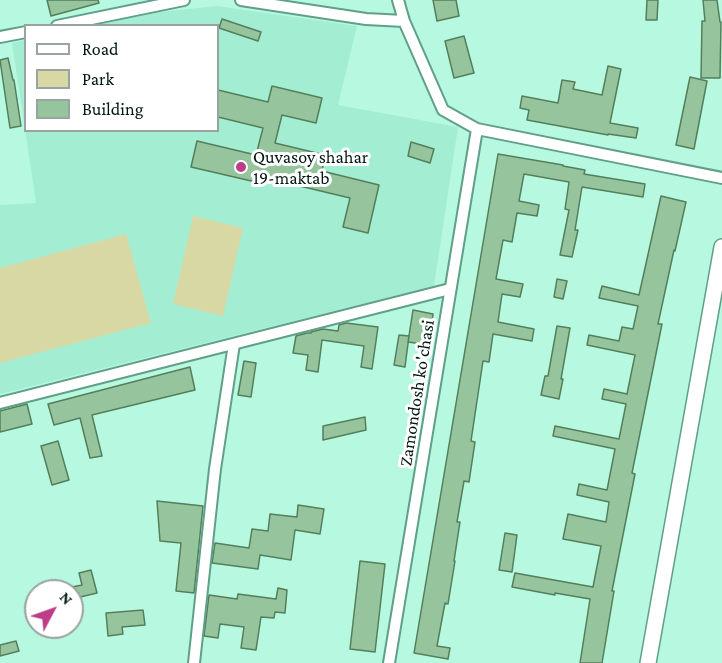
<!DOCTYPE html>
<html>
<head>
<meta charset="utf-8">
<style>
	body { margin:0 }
	#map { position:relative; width:722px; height:663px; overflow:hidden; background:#b7f9e0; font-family:"Crimson Pro",serif }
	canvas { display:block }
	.legend { position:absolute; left:24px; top:24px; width:195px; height:108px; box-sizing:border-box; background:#fff; border:2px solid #99a39f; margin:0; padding:8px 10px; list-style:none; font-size:18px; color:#001810 }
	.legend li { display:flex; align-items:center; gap:12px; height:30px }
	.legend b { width:30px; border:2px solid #99a39f }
	.north { position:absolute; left:24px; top:579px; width:60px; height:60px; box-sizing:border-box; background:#fff; border:2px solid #99a39f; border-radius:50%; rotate:49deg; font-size:16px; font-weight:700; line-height:24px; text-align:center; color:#001810 }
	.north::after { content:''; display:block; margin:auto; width:21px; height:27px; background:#be3d87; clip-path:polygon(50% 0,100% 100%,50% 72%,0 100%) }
</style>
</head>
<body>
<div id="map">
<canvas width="722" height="663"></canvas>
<ul class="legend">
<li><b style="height:8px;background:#fff"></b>Road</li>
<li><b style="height:16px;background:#d7d8a4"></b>Park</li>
<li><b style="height:16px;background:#96c59d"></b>Building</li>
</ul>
<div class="north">N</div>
</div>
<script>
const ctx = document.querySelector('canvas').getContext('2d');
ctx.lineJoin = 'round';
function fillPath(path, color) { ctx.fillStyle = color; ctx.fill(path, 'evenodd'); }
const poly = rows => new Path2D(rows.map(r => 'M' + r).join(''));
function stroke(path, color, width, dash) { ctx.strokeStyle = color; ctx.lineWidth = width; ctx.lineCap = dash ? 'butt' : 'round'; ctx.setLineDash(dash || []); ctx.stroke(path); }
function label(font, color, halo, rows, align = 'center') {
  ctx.font = font + ' "Crimson Pro",serif'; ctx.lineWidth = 6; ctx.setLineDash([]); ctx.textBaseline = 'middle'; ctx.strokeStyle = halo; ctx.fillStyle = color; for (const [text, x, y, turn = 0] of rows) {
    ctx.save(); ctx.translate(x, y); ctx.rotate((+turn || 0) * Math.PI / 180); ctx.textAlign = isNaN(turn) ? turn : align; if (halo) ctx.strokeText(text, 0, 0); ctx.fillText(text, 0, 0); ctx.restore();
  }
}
fillPath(poly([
	[217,6,357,26,338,105,458,127,434,286,0,394,0,205,36,203,12,43,25,40,26,130,218,130,218,26,95,25,159,12]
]), '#a3eed2');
fillPath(poly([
	[193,216,243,228,223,316,173,304],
	[126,234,151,323,0,363,0,268]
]), '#d7d8a4');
const building = poly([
	[47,0,98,0,99,3,51,16,47,0],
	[433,0,456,0,459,16,437,21,433,0],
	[647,0,658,0,657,20,646,20,647,0],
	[703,0,717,0,720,22,721,22,720,78,701,78,702,21,705,21,703,0],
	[222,19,261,32,258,41,219,28,222,19],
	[464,36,474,73,454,78,445,41,464,36],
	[8,58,13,80,14,80,21,126,10,128,0,60,8,58],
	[608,66,621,69,610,123,638,128,636,138,608,134,608,135,527,120,529,110,520,108,522,96,558,103,562,80,575,82,573,89,602,95,608,66],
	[690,77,707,81,694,149,676,145,690,77],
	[272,86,322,98,316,123,282,115,275,143,325,155,322,171,379,185,368,233,343,227,350,198,262,177,260,183,191,167,197,141,256,155,263,128,218,117,218,90,268,102,272,86],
	[411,142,434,149,430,163,408,156,411,142],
	[498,154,563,165,563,166,585,170,584,174,645,184,643,197,582,187,575,230,578,230,572,257,560,255,569,210,565,209,569,182,524,174,519,201,539,205,537,216,517,213,512,242,503,240,496,279,523,284,520,297,502,294,498,322,534,329,532,341,493,334,489,362,483,361,471,441,475,442,469,482,464,481,457,522,460,522,454,561,455,561,448,604,445,603,437,646,450,648,448,659,414,653,498,154],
	[661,196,686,202,675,251,674,250,658,324,662,324,632,473,635,474,612,591,614,591,602,663,580,663,590,599,555,593,555,595,512,587,515,573,593,587,601,546,563,539,568,514,606,522,609,502,577,495,579,484,607,490,615,449,553,436,555,426,619,439,626,404,602,399,604,389,627,394,635,355,587,345,589,335,619,341,622,327,633,329,638,306,599,298,602,286,639,295,661,196],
	[557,279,567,281,563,299,554,297,557,279],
	[413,310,433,314,429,345,408,342,413,310],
	[346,323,378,327,372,369,361,367,364,346,322,340,318,372,306,370,308,355,293,353,296,336,307,333,311,333,311,332,323,329,338,331,339,325,346,323],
	[557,326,570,328,561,379,563,379,559,399,541,395,545,376,548,376,557,326],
	[399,335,409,336,405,367,394,365,399,335],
	[244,361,256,363,251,397,238,395,244,361],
	[190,367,195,390,92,415,102,456,90,458,80,418,54,425,48,404,190,367],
	[27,404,32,424,0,432,0,411,27,404],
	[365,417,366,430,323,440,323,426,365,417],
	[58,441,69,480,52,485,41,446,58,441],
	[157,501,203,506,194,593,176,591,181,543,160,541,157,501],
	[298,505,324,509,320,534,295,530,291,560,260,555,258,569,212,563,215,543,249,548,252,529,268,531,270,514,297,517,298,505],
	[505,533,517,535,512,572,499,570,505,533],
	[360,561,385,564,375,652,350,649,360,561],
	[91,570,97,593,72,599,72,587,82,585,79,573,91,570],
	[278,588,287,590,285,613,275,612,274,618,261,617,256,650,241,648,244,627,220,624,218,638,204,636,209,595,237,599,238,594,276,599,278,588],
	[143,610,145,625,122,627,123,634,108,636,106,613,143,610],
	[16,641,19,651,0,656,0,645,16,641]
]);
fillPath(building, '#96c59d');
stroke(building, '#537f5b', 1.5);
const minor = poly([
	[241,0,366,19,404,21],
	[398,0,404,21,443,110,477,129,722,178],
	[57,26,184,0],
	[0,37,26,32],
	[0,403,450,289],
	[194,663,215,469,234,344],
	[389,663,477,129]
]);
const secondary = poly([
	[648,663,722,247]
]);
stroke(minor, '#609f88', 14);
stroke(secondary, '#609f88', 18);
stroke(minor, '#fff', 10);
stroke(secondary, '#fff', 15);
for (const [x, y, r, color] of [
	[241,167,6,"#be3d87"]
]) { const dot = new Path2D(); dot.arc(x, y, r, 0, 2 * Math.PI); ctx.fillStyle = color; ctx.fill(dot); stroke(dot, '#fff', 2); }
label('18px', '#001810', '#fff', [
	["Quvasoy shahar",253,157],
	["19-maktab",253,178]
], 'left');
label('18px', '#001810', '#fff', [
	["Zamondosh ko'chasi",417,393,-81]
]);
</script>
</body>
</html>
